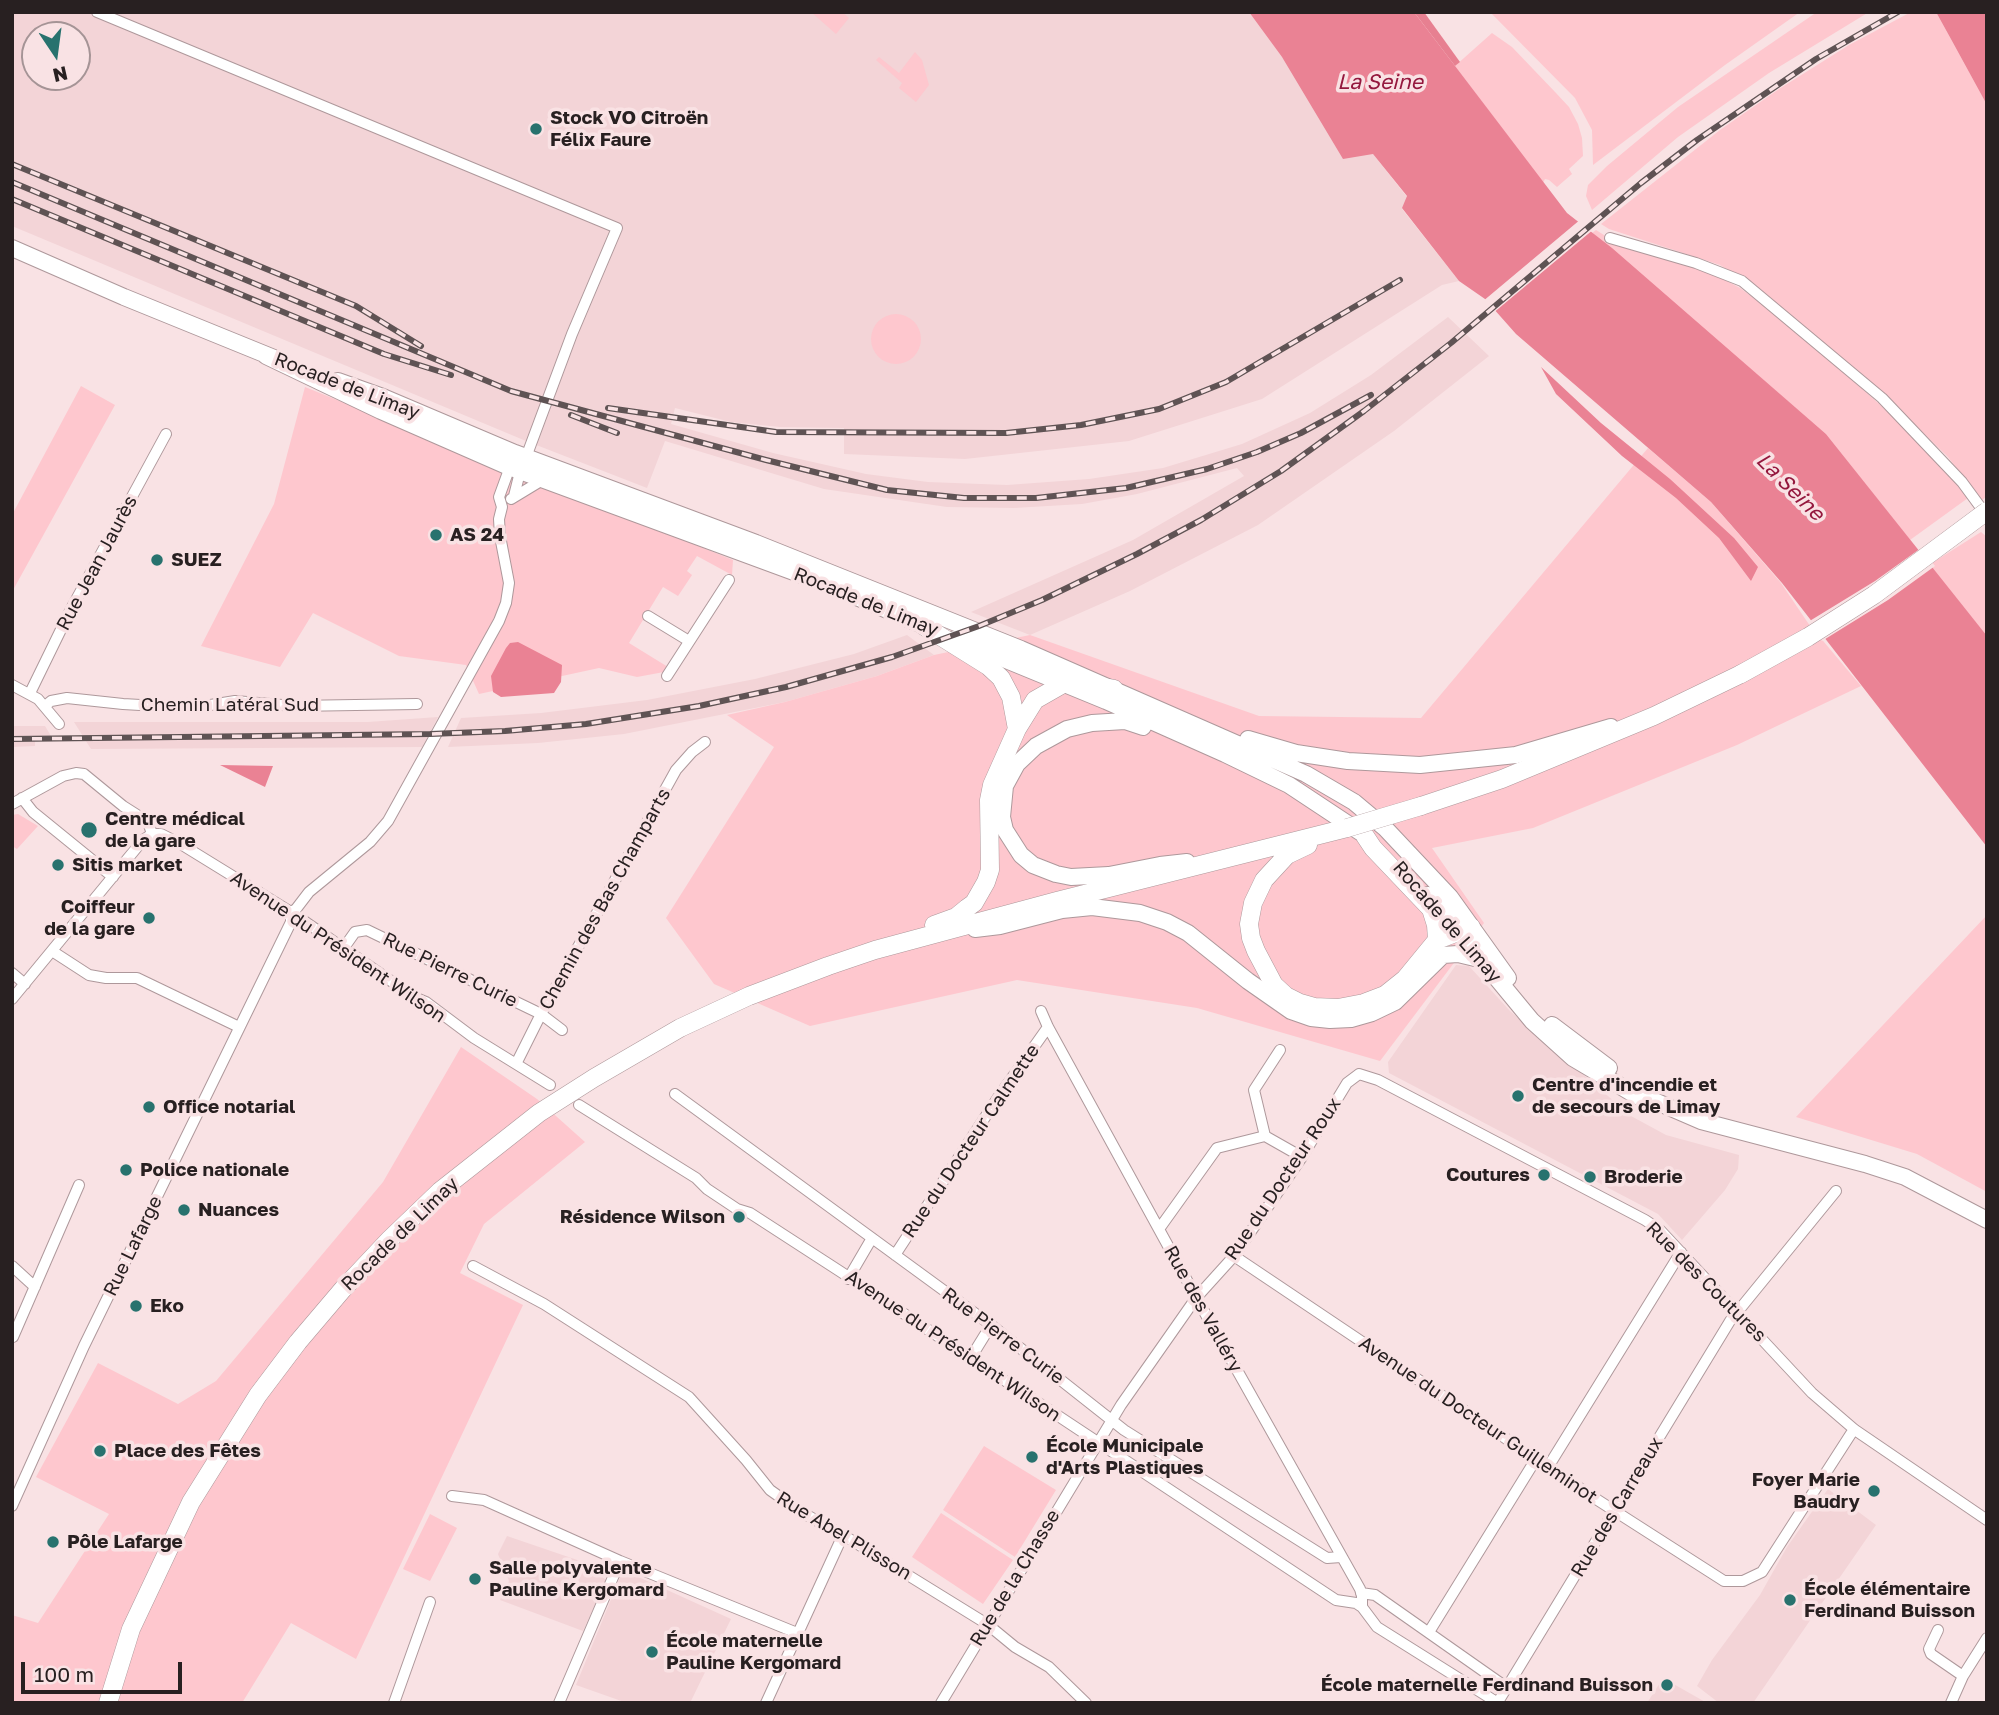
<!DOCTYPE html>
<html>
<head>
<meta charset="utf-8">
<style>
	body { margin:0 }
	#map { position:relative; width:1999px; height:1715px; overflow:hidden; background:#f9e2e4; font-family:"Golos Text",sans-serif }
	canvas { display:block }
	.frame { position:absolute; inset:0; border:14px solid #282021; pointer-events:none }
	.north { position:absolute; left:21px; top:21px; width:70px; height:70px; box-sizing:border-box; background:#f9e2e4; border:2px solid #a59496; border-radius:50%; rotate:167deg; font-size:19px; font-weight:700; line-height:28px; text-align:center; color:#282021 }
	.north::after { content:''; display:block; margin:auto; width:24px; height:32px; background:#28726e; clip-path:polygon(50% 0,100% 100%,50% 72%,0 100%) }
	.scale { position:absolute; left:21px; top:1662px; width:161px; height:32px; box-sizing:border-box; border:4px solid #282021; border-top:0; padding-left:9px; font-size:21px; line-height:24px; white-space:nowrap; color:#282021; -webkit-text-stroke:5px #f9e2e4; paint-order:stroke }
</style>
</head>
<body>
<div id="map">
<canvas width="1999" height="1715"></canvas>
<div class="frame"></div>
<div class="north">N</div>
<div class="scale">100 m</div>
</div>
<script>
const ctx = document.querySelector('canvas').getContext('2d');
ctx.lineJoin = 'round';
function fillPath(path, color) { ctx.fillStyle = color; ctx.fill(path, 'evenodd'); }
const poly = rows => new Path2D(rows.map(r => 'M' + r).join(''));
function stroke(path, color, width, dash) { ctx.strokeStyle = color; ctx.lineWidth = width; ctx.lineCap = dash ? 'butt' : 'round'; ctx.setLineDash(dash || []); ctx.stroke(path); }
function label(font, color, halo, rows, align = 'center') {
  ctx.font = font + ' "Golos Text",sans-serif'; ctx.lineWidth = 7; ctx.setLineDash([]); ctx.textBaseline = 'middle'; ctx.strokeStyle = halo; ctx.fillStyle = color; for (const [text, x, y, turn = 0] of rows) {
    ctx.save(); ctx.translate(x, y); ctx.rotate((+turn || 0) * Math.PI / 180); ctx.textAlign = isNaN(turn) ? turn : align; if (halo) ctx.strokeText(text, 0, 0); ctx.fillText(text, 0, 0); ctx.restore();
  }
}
fillPath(poly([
	[12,12,1249,12,1282,57,1373,154,1407,197,1402,209,1459,281,1442,285,1262,399,1129,441,965,459,844,454,844,428,780,427,731,422,675,408,671,424,773,453,866,474,928,482,1007,485,1089,479,1163,468,1242,444,1310,413,1371,375,1448,317,1489,356,1394,431,1258,525,1130,591,1030,635,971,612,1133,540,1244,476,1237,468,1137,494,1082,504,1014,508,947,507,824,489,665,441,647,488,526,441,12,226],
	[35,35,77,35,77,77,35,77],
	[907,635,934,655,877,676,785,702,624,734,538,743,448,747,461,718,541,713,647,700,755,679,854,654],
	[438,717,422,747,91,749,74,722,368,722],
	[12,726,45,726,54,741,35,741,35,746,12,747],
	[1456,965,1469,966,1510,1011,1631,1116,1666,1135,1739,1155,1738,1169,1725,1190,1682,1240,1658,1214,1389,1073,1388,1062],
	[1828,1489,1876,1525,1753,1703,1719,1703,1697,1686,1712,1660,1760,1595,1787,1547],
	[507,1536,586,1563,606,1580,583,1631,500,1600,509,1581,498,1554],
	[623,1570,731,1619,690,1703,627,1703,576,1685],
	[1663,1678,1707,1703,1647,1703]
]), '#f3d4d7');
fillPath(poly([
	[811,12,842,12,849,18,836,34],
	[1490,12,1800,12,1725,65,1593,165,1592,130,1575,98],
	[1817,12,1869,12,1769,73,1678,137,1592,210,1586,196,1588,185,1607,166,1678,107],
	[1911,12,1936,12,1987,105,1987,496,1981,501,1948,457,1877,388,1763,292,1720,265,1609,229,1601,224,1720,130,1779,89,1849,45],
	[1492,33,1512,47,1556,93,1569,107,1578,124,1582,138,1583,156,1569,169,1572,174,1557,187,1549,180,1545,179,1543,183,1455,66],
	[915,52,922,60,929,85,916,102,899,88,902,83,876,60,879,57,899,73],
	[1596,230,1615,242,1710,272,1740,288,1788,323,1904,426,1949,473,1968,498,1910,540,1826,434,1592,233],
	'871 339a25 25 0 1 1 50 0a25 25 0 1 1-50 0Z',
	[81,386,115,405,12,592,12,515],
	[305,387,733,560,732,575,697,556,687,571,692,575,678,596,663,587,629,643,668,667,664,672,637,677,599,668,479,694,466,665,399,656,313,613,280,667,201,646,274,504],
	[1648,448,1711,502,1781,583,1808,623,1861,686,1737,745,1533,828,1432,848,1484,923,1380,1061,1197,1008,1017,980,810,1026,714,984,666,918,774,747,727,715,785,702,877,676,934,655,1030,635,1259,716,1421,718],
	[1981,532,1987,537,1987,636,1929,565],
	[18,814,38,826,17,849,12,846,12,815],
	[1987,915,1987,1192,1917,1154,1796,1117],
	[461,1047,537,1099,585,1142,484,1224,460,1273,523,1305,356,1659,291,1623,242,1703,12,1703,12,1615,38,1623,109,1514,36,1477,98,1363,178,1404,216,1381,383,1182],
	[984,1446,1056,1490,1015,1557,943,1510],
	[941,1513,1013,1560,983,1604,912,1557],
	[430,1514,457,1528,430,1581,403,1569]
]), '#fec7ce');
fillPath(poly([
	[1414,12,1424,12,1460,62,1455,66]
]), '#e78091');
fillPath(poly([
	[1249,12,1414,12,1567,213,1612,248,1826,434,1987,636,1987,847,1782,583,1711,502,1516,334,1485,299,1459,281,1402,208,1407,196,1373,154,1343,159,1282,57],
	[1936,12,1987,12,1987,105,1952,41],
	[1541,367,1601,423,1670,479,1734,538,1758,567,1751,581,1719,538,1676,498,1622,456,1556,394],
	[518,642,562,665,561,682,554,693,501,697,493,692,491,676,506,648,510,643],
	[220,765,273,766,265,787]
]), '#ea8294');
fillPath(poly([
	[1581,219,1594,229,1492,314,1482,302],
	[1921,548,1935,566,1888,600,1822,641,1808,622,1875,581]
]), '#f9e2e4');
const street = poly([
	[97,12,617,228,572,334,519,476,514,496],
	[1610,238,1696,263,1742,281,1882,398,1962,482,1987,516],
	[511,499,544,479],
	[648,616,689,641],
	[667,676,729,580],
	[12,685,38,699,59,724],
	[30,693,71,609,166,434],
	[45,706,51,701,67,698,123,704,192,708,235,701,294,706,417,704],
	[22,798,33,812,113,877],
	[12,804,63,776,76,773,84,774,123,806,145,820,149,825,152,834],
	[152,834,161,834,179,843,291,912,414,997,426,1002,474,1038,550,1085],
	[291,912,296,909,309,892,370,842,388,821,499,621,506,603,509,583,500,536,499,519,502,507,499,497,511,464],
	[343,949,355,932,367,930,541,1014,562,1030],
	[52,951,89,975,106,978,137,978,239,1027],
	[12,973,25,984],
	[12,999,143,840,152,834],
	[1041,1011,1048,1027,1201,1306,1360,1589,1362,1596,1362,1607],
	[516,1064,541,1014,676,770,692,752,705,742],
	[675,1094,991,1325,1124,1430,1327,1558,1341,1557],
	[579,1105,696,1178,707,1189,737,1209,750,1213,841,1272,1336,1600,1356,1603,1362,1607,1377,1627,1498,1703],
	[1265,1136,1302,1157],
	[1159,1229,1217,1148,1265,1136,1254,1090,1280,1050],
	[895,1255,997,1099,1048,1027],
	[1234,1256,1596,1499,1724,1581,1743,1581,1762,1572,1854,1429],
	[12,1266,35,1287],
	[473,1266,544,1304,689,1397,746,1460,770,1490,801,1512,843,1535,987,1624,1015,1647,1049,1667,1086,1703],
	[848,1279,872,1238],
	[13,1337,79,1185],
	[970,1359,991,1325],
	[1548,1467,1681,1252],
	[452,1496,484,1500,620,1561,797,1633],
	[12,1506,84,1346,291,922,291,912],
	[1361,1593,1375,1595,1506,1687],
	[1938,1630,1929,1649,1931,1654,1963,1676],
	[1429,1632,1536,1459],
	[1498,1702,1730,1321,1836,1191],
	[394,1703,430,1602],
	[559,1703,620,1561],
	[766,1703,843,1535],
	[941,1703,1121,1405,1196,1298,1234,1256,1302,1157,1347,1083,1359,1074,1378,1080,1645,1220,1660,1230,1812,1393,1855,1430,1987,1520],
	[1951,1703,1963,1676,1987,1638]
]);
const secondary = poly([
	[12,248,124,297,274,358],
	[266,356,381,411,509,467,821,582,934,630],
	[338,381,383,397,515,453,756,543,1021,649,1306,774,1354,802,1385,828,1450,897,1508,978],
	[955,639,1106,701,1225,754,1289,785,1360,832],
	[1143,727,1125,721,1092,723,1067,729,1036,746,1017,764,1005,786,1002,817,1005,830,1021,855,1033,865,1056,874,1071,877,1109,875,1160,865,1187,862],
	[1248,739,1296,753,1348,761,1420,765,1516,755,1611,727],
	[1428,895,1532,1021,1573,1058,1637,1096,1657,1102,1701,1121,1865,1164,1905,1177,1987,1220],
	[975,929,1000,926,1062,910,1092,907,1140,913,1167,922,1188,933,1248,981,1291,1011,1311,1018,1330,1020,1351,1019,1372,1013,1395,1002,1443,955,1458,954,1479,959],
	[1552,1025,1609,1068]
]);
const primary = poly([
	[924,626,988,666,1001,678,1011,697,1017,729],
	[1421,806,1502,779,1654,716,1741,674],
	[1365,836,1373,848,1431,909,1436,925,1437,940],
	[1308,845,1287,855,1264,880,1253,903,1249,924,1251,938,1256,951,1274,985,1286,996,1300,1003,1314,1007,1338,1008,1364,1003,1385,995,1405,979,1437,940,1471,927],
	[934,925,956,917,967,908,974,903,986,882,990,870,989,800,992,785,1017,729,1035,700,1063,684,1083,684,1114,689],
	[108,1703,131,1629,191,1502,258,1395,298,1342,343,1289,390,1239,440,1191,539,1113,594,1078,680,1028,749,996,828,966,875,950,1057,901,1347,828]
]);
stroke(street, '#ae989b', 12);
stroke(secondary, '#ae989b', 18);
stroke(primary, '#ae989b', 19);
stroke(street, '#fff', 10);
stroke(secondary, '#fff', 16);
stroke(primary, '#fff', 18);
const rail = poly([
	[12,164,356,306,421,346],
	[12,182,511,391,766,460,887,490,964,498,1036,498,1126,488,1207,469,1257,452,1301,433,1371,395],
	[12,199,384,354,451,375],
	[608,408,776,432,1006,433,1081,425,1159,409,1226,382,1400,280],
	[571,415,617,433],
	[12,739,430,734,505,731,586,724,699,706,786,687,892,657,979,626,1042,600,1137,554,1201,520,1281,471,1364,411,1451,343,1641,183,1697,140,1816,59,1898,12]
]);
stroke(rail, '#5f5354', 6);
stroke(rail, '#f9e2e4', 3.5, [10]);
const primaryBridge = poly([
	[1741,674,1808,637,1874,595,1987,511],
	[1347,828,1421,806]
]);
stroke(primaryBridge, '#ae989b', 19, []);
stroke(primaryBridge, '#fff', 18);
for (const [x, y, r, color] of [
	[536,129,7,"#28726e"],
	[436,535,7,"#28726e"],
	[157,560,7,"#28726e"],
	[89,830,9,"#28726e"],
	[58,865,7,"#28726e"],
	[149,918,7,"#28726e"],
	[1518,1096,7,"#28726e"],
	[149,1107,7,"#28726e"],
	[126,1170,7,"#28726e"],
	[1544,1175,7,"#28726e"],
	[1590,1177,7,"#28726e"],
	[184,1210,7,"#28726e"],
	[739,1217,7,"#28726e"],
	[136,1306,7,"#28726e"],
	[100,1451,7,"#28726e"],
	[1032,1457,7,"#28726e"],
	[1874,1491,7,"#28726e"],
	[53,1542,7,"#28726e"],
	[475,1579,7,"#28726e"],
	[1790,1600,7,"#28726e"],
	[652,1652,7,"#28726e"],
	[1667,1685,7,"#28726e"]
]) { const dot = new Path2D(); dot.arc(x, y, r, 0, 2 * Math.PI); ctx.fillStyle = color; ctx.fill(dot); stroke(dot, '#f9e2e4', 2.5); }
label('bold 19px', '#282021', '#f9e2e4', [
	["Stock VO Citroën",550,118],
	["Félix Faure",550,140],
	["AS 24",450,535],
	["SUEZ",171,560],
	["Centre médical",105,819],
	["de la gare",105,841],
	["Sitis market",72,865],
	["Coiffeur",135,907,"right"],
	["de la gare",135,929,"right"],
	["Centre d'incendie et",1532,1085],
	["de secours de Limay",1532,1107],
	["Office notarial",163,1107],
	["Police nationale",140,1170],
	["Coutures",1530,1175,"right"],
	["Broderie",1604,1177],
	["Nuances",198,1210],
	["Résidence Wilson",725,1217,"right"],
	["Eko",150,1306],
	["École Municipale",1046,1446],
	["d'Arts Plastiques",1046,1468],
	["Place des Fêtes",114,1451],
	["Foyer Marie",1860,1480,"right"],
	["Baudry",1860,1502,"right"],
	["Pôle Lafarge",67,1542],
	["Salle polyvalente",489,1568],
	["Pauline Kergomard",489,1590],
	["École élémentaire",1804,1589],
	["Ferdinand Buisson",1804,1611],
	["École maternelle",666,1641],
	["Pauline Kergomard",666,1663],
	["École maternelle Ferdinand Buisson",1653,1685,"right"]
], 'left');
label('19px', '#282021', '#f9e2e4', [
	["Rocade de Limay",347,386,21],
	["Rue Jean Jaurès",97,563,-62],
	["Rocade de Limay",866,602,22],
	["Chemin Latéral Sud",230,705],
	["Chemin des Bas Champarts",605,899,-61],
	["Rocade de Limay",1447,922,49],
	["Avenue du Président Wilson",338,947,34],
	["Rue Pierre Curie",450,970,26],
	["Rue du Docteur Calmette",971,1141,-56],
	["Rue du Docteur Roux",1283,1179,-56],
	["Rocade de Limay",400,1234,-44],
	["Rue Lafarge",133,1246,-64],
	["Rue des Coutures",1706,1282,45],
	["Rue des Valléry",1203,1309,61],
	["Rue Pierre Curie",1003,1336,37],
	["Avenue du Président Wilson",953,1346,34],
	["Avenue du Docteur Guilleminot",1478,1420,34],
	["Rue des Carreaux",1617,1507,-59],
	["Rue Abel Plisson",844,1536,31],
	["Rue de la Chasse",1015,1578,-59]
]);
label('italic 21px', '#94183e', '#f9e2e4', [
	["La Seine",1380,82],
	["La Seine",1790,487,45]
]);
</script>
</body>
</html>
